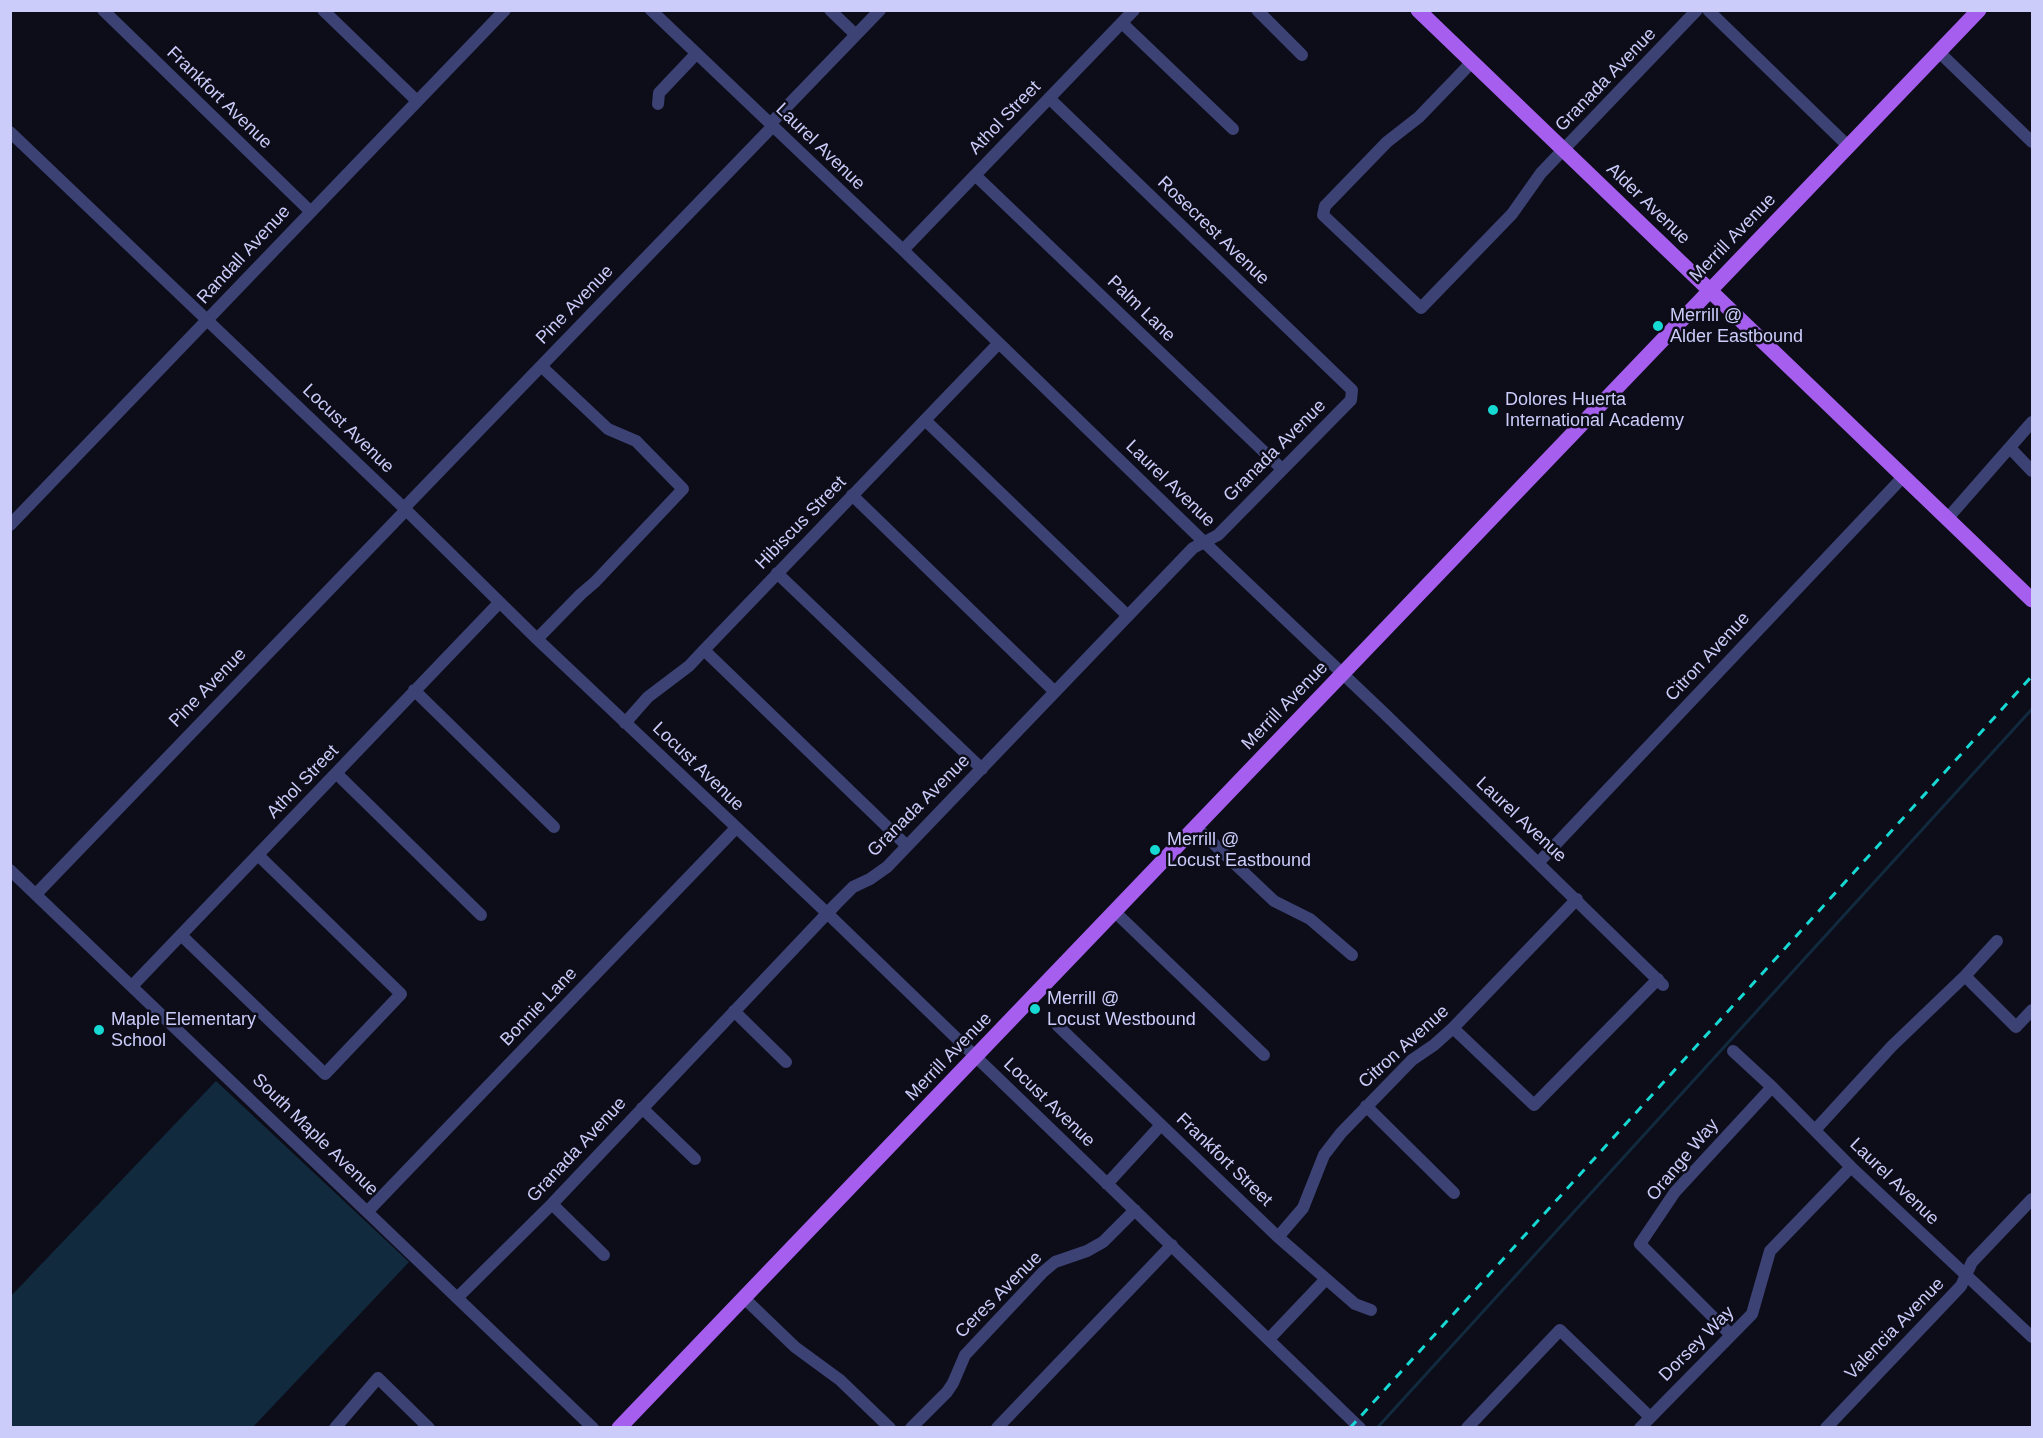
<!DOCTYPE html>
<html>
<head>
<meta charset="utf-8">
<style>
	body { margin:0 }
	#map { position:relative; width:2043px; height:1438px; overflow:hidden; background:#0d0d1a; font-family:Helvetica,sans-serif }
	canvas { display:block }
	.frame { position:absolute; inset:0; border:12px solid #cbccf9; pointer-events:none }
</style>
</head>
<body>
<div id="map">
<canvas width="2043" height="1438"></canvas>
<div class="frame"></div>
</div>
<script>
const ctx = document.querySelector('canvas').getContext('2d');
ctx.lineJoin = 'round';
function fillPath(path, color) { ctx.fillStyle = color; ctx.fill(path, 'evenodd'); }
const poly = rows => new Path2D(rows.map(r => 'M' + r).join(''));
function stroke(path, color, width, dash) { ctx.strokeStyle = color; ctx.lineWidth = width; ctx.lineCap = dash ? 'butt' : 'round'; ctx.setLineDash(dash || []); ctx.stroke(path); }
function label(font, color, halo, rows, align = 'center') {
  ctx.font = font + ' Helvetica,sans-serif'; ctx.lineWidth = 5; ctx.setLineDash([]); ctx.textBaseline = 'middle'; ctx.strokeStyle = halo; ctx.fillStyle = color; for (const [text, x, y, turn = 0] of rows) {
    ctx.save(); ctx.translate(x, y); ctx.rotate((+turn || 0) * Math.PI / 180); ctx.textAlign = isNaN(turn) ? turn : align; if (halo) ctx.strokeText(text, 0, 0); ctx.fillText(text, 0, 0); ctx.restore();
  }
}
fillPath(poly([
	[216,1081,409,1262,253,1427,11,1427,11,1296]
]), '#122a3e');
stroke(poly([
	[1377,1428,2032,709]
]), '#122a3e', 3);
stroke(poly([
	[103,10,310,211],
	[323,10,417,101],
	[651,10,903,250,1204,542,1385,714,1663,985],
	[830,10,856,35],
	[1257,10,1302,55],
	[1708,10,1848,146],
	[1122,23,1233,129],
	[1939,52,2032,142],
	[1472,62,1419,117,1387,142,1325,206,1323,215,1421,308,1512,214,1541,173,1697,10],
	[658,104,659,93,696,54],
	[770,124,880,10],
	[10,132,404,508,537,639,827,913,1360,1428],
	[975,175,1282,469],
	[903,250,1134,10],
	[925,420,1128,616],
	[2010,448,2032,471],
	[852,495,1055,692],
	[404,508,772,127],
	[1947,519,2032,422],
	[10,525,505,10],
	[777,573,982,769],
	[537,639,581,594,595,582,683,489,636,441,608,429,541,366],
	[704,650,907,846],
	[414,690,554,827],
	[625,723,648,697,689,666,704,650,999,343],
	[336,773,481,915],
	[1196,827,1274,901,1310,919,1352,955],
	[1539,862,1903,477],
	[10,870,593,1428],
	[37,893,406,510],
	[1115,912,1264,1055],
	[181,935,325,1074,401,994,258,855],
	[1965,976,2016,1027,2032,1010],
	[133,985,499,603],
	[734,1011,786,1062],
	[1058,1026,1278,1237,1355,1304,1371,1310],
	[1453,1028,1534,1105,1658,979],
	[1733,1051,1772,1087,1851,1167,2032,1337],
	[1366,1106,1454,1193],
	[642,1108,695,1159],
	[1815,1130,1892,1046,1965,976,1997,941],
	[1107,1184,1161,1125],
	[552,1204,604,1255],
	[368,1211,736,828],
	[1278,1237,1303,1208,1324,1155,1341,1133,1412,1060,1434,1045,1453,1028,1577,899],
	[457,1298,552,1204,837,903,853,887,870,879,887,867,1193,548,1218,535,1351,400,1352,390,1049,98],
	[744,1298,795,1347,840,1380,890,1428],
	[1731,1335,1640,1244,1675,1192,1772,1087],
	[1269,1339,1326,1279],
	[335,1428,378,1378,429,1428],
	[911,1428,947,1392,953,1383,965,1355,1043,1272,1055,1262,1087,1251,1103,1242,1135,1210],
	[997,1428,1172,1245],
	[1467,1428,1560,1330,1650,1417],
	[1640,1428,1752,1314,1770,1251,1851,1167],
	[1826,1428,1961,1286,1972,1262,2032,1199]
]), '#3c4274', 12);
stroke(poly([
	[1418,10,2032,600],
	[619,1428,1979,10]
]), '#a55eee', 15);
stroke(poly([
	[1350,1428,2032,676]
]), '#17d9d3', 3, [9, 8]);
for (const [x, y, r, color] of [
	[1658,326,6,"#17d9d3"],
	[1493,410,6,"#17d9d3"],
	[1155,850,6,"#17d9d3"],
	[1035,1009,6,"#17d9d3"],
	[99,1030,6,"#17d9d3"]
]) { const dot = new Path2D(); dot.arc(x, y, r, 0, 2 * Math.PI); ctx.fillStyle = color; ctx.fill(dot); stroke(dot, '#0d0d1a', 2); }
label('18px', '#cbccf9', '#0d0d1a', [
	["Granada Avenue",1606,80,-46],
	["Frankfort Avenue",219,98,44],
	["Athol Street",1005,118,-46],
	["Laurel Avenue",820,147,44],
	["Alder Avenue",1648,204,44],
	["Rosecrest Avenue",1213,231,44],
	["Merrill Avenue",1733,238,-46],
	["Randall Avenue",244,255,-47],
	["Pine Avenue",575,305,-46],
	["Palm Lane",1141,309,44],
	["Locust Avenue",348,429,44],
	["Granada Avenue",1275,451,-45],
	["Laurel Avenue",1170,484,44],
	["Hibiscus Street",801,523,-46],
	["Citron Avenue",1708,657,-47],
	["Pine Avenue",208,688,-46],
	["Merrill Avenue",1285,706,-46],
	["Locust Avenue",698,767,44],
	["Athol Street",303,782,-46],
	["Granada Avenue",919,806,-45],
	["Laurel Avenue",1521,820,43],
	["Bonnie Lane",539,1007,-46],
	["Citron Avenue",1404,1047,-42],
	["Merrill Avenue",949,1057,-46],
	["Locust Avenue",1049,1103,44],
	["South Maple Avenue",315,1135,44],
	["Granada Avenue",577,1150,-47],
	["Frankfort Street",1224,1160,44],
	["Orange Way",1683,1160,-50],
	["Laurel Avenue",1894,1182,44],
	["Ceres Avenue",999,1295,-45],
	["Valencia Avenue",1895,1329,-46],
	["Dorsey Way",1697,1344,-45]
]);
label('18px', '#cbccf9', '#0d0d1a', [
	["Merrill @",1670,316],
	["Alder Eastbound",1670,337],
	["Dolores Huerta",1505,400],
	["International Academy",1505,421],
	["Merrill @",1167,840],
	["Locust Eastbound",1167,861],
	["Merrill @",1047,999],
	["Locust Westbound",1047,1020],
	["Maple Elementary",111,1020],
	["School",111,1041]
], 'left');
</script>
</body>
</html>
